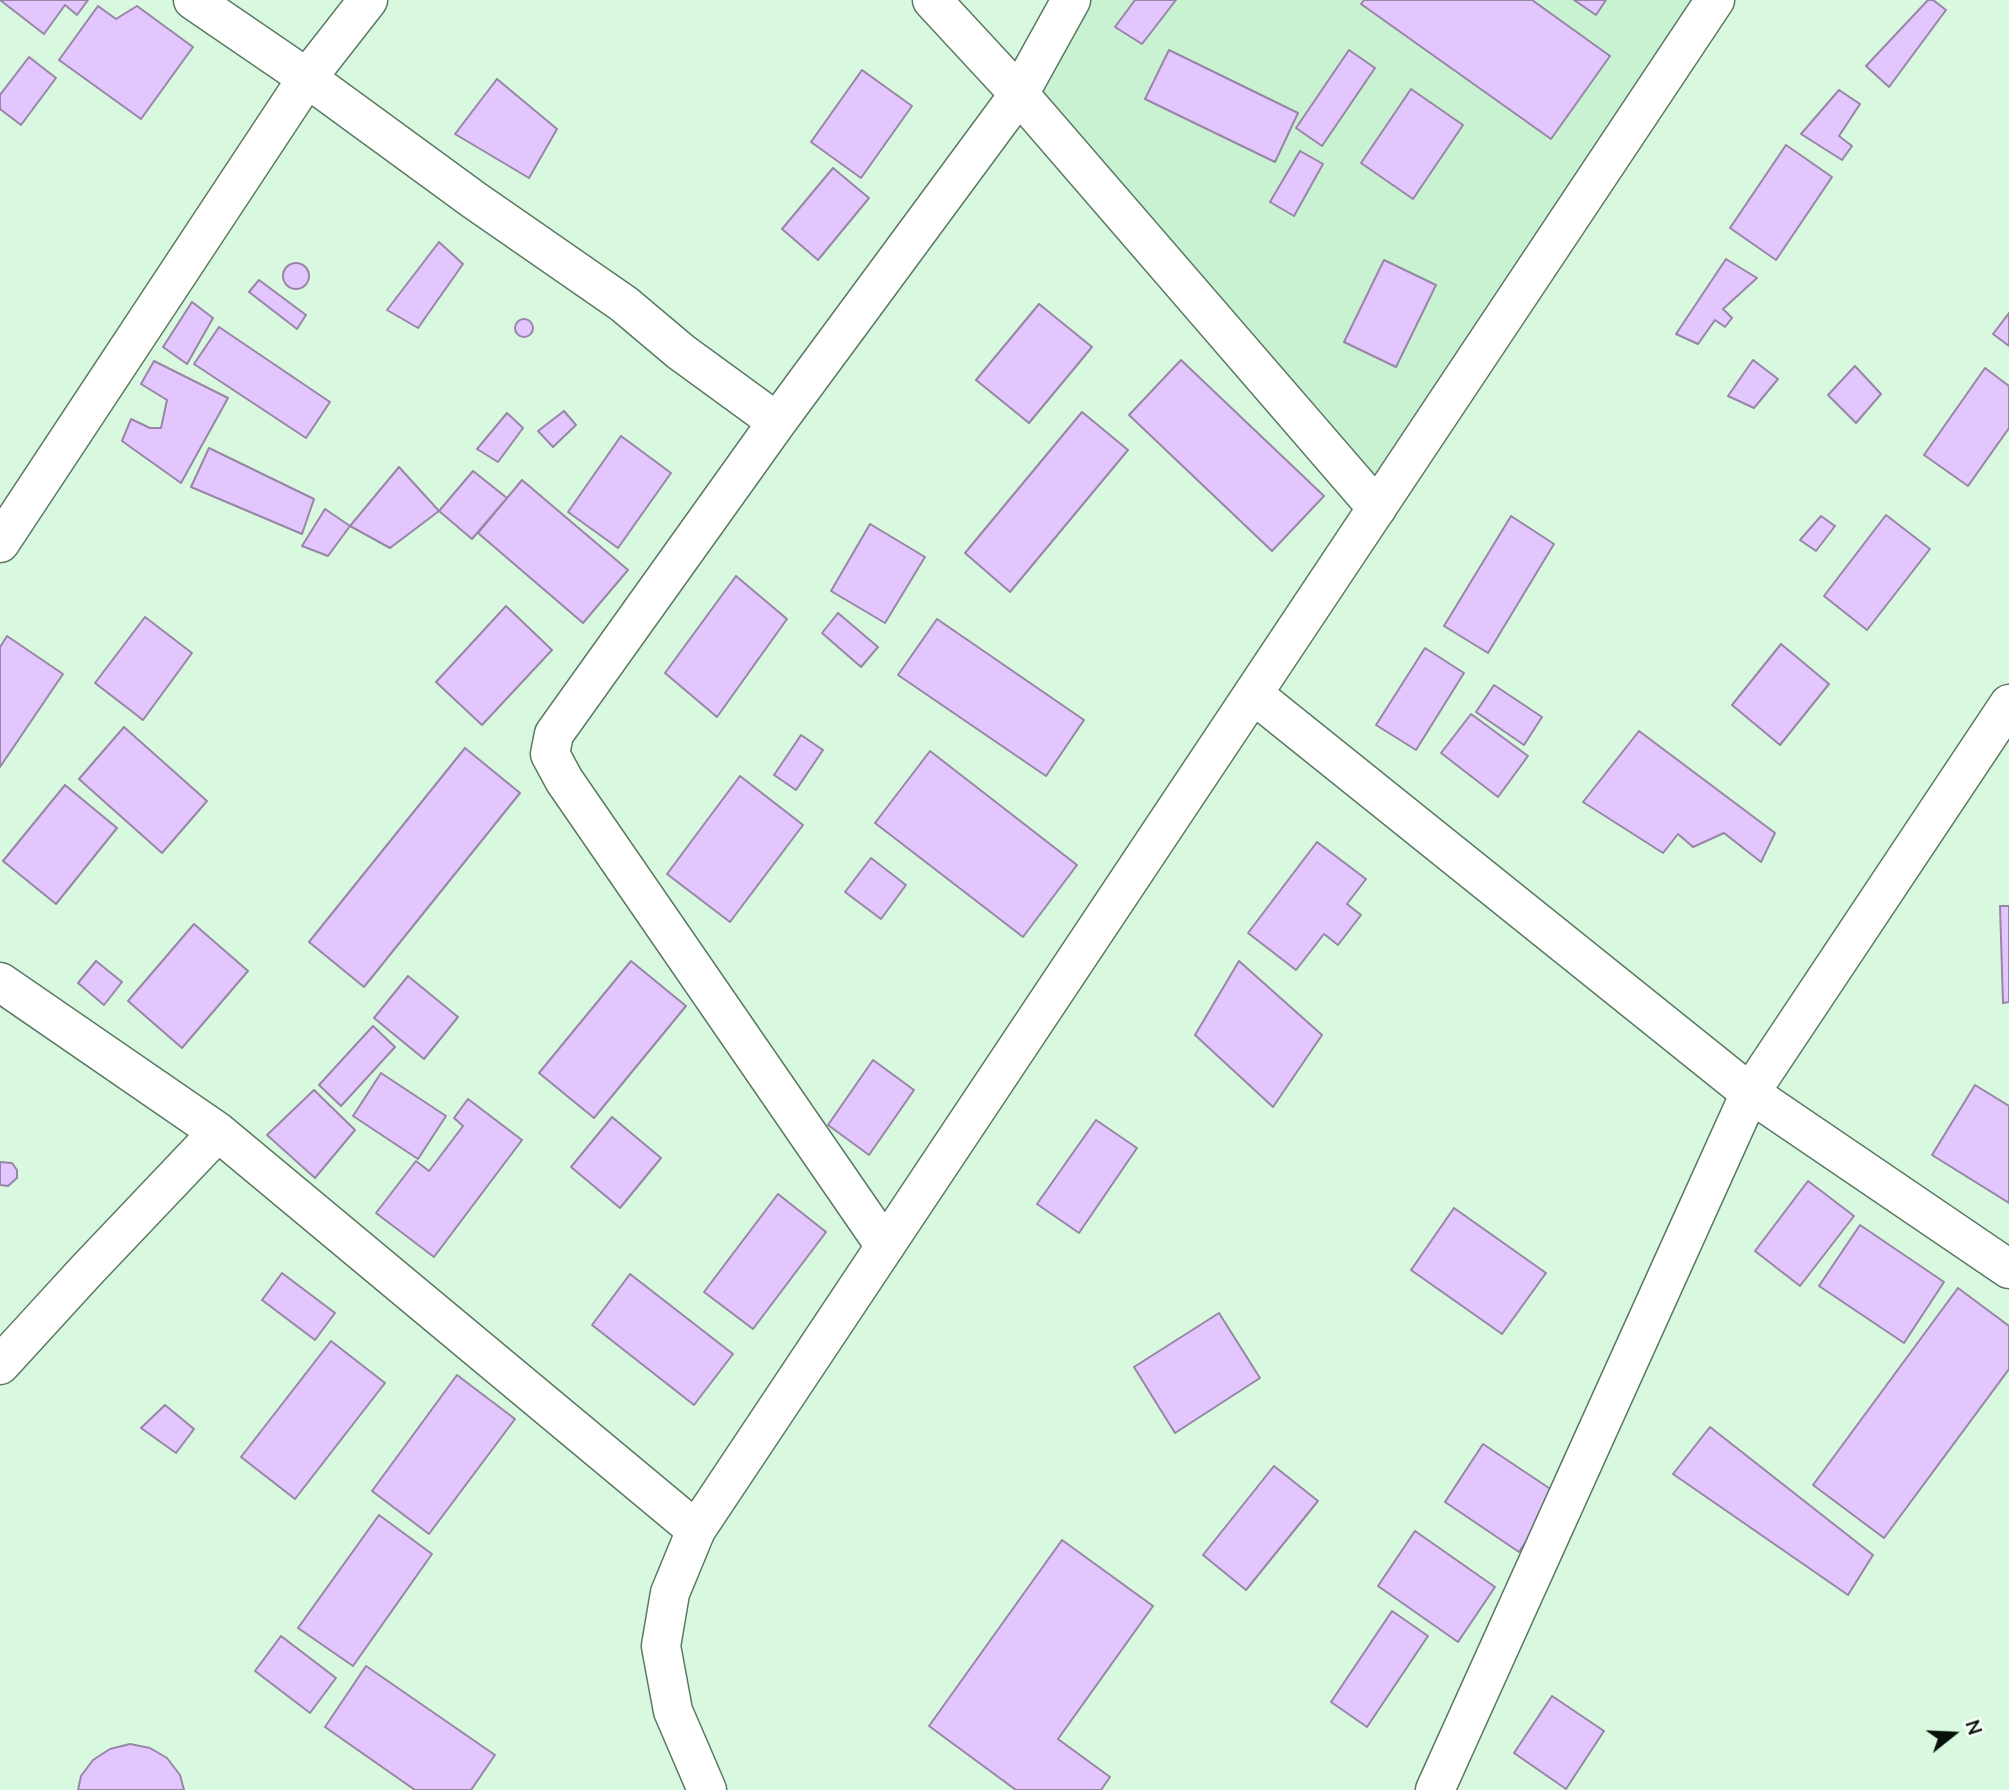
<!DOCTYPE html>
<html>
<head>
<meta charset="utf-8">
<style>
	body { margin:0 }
	#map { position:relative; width:2009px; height:1790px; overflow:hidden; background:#d8f9df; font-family:"Nunito Sans",sans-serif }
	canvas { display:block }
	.north { position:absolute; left:1918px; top:1699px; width:70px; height:70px; -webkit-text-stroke:5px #f8fef9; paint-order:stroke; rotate:72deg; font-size:19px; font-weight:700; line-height:28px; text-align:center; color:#061109 }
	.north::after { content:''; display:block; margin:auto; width:24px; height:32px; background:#061109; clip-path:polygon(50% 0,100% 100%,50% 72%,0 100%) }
</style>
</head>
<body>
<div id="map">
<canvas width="2009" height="1790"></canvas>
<div class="north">N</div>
</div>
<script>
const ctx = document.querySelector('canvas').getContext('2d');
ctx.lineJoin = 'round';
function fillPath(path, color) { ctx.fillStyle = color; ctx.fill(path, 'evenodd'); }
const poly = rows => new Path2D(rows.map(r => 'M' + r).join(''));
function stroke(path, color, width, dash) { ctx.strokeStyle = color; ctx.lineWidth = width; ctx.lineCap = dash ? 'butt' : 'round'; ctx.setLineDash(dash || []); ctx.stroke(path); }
fillPath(poly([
	[1071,0,1715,0,1377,508,1019,94]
]), '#c9f2d3');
const building = poly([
	[0,0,88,0,77,15,65,5,44,34,0,0],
	[1135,0,1176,0,1142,44,1115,27,1135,0],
	[1364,0,1532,0,1610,56,1551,139,1361,4,1364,0],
	[1574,0,1606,0,1596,15,1574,0],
	[1928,0,1933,0,1946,10,1889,87,1866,66,1928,0],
	[98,6,116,19,137,6,193,47,141,119,59,60,98,6],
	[1169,50,1298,113,1275,162,1145,99,1169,50],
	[1349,50,1375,68,1322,146,1296,128,1349,50],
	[29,57,56,78,21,125,0,109,0,95,29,57],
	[862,70,912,106,861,178,811,142,862,70],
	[497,79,557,129,529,178,455,134,497,79],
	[1411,89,1463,125,1413,199,1361,163,1411,89],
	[1839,90,1860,104,1839,136,1852,146,1842,160,1801,134,1839,90],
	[1786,145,1832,177,1776,260,1730,228,1786,145],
	[1300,151,1323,164,1294,216,1270,202,1300,151],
	[833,168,869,198,818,260,782,229,833,168],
	[439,242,463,264,418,328,387,310,439,242],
	[1726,259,1757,278,1723,309,1732,318,1725,327,1715,320,1698,344,1676,334,1726,259],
	[1384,260,1436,285,1396,367,1344,342,1384,260],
	'283 276a13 13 0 1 1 26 0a13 13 0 1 1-26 0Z',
	[259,280,306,315,297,329,249,292,259,280],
	[192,302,213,318,187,364,163,347,192,302],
	[1039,304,1092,347,1029,423,976,380,1039,304],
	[2009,313,2009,346,1993,334,2009,313],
	'515 328a9 9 0 1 1 18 0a9 9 0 1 1-18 0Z',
	[219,327,330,402,306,438,194,364,219,327],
	[1181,360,1324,496,1272,551,1129,415,1181,360],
	[1753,360,1778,379,1754,408,1728,396,1753,360],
	[154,361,228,398,181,483,122,441,131,419,150,428,161,428,167,400,141,384,154,361],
	[1855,366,1881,394,1856,423,1828,395,1855,366],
	[1985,368,2009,386,2009,428,1968,486,1924,455,1985,368],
	[564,411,576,425,553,447,538,431,564,411],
	[1082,412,1128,450,1010,592,965,553,1082,412],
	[507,413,523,428,498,462,477,449,507,413],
	[621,436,671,473,618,548,568,512,621,436],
	[209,448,314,499,302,534,191,487,209,448],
	[399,467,439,511,390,548,350,526,399,467],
	[473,471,507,498,472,539,439,511,473,471],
	[522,480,628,570,583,623,478,533,522,480],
	[325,509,350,526,328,556,302,546,325,509],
	[1886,515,1930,549,1867,630,1824,596,1886,515],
	[1511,516,1554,544,1488,653,1444,626,1511,516],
	[1821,516,1835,526,1816,551,1800,540,1821,516],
	[870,524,925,557,885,623,831,591,870,524],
	[736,576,787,619,717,717,665,673,736,576],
	[506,606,552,650,482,725,436,682,506,606],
	[838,613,878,647,861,667,822,633,838,613],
	[145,617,192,653,143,720,95,683,145,617],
	[937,619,1084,720,1046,776,898,675,937,619],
	[7,636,63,674,0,767,0,647,7,636],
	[1781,644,1829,684,1780,745,1732,705,1781,644],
	[1425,648,1464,673,1416,750,1376,725,1425,648],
	[1494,685,1542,717,1524,745,1476,712,1494,685],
	[1471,714,1528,756,1498,797,1441,753,1471,714],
	[124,727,207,801,162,853,79,779,124,727],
	[1639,731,1775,833,1761,862,1724,833,1693,847,1678,834,1663,853,1583,802,1639,731],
	[801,735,823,750,796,790,774,775,801,735],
	[465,748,520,793,364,987,309,942,465,748],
	[930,751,1077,865,1023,937,875,823,930,751],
	[740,776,803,825,730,922,667,874,740,776],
	[65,785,117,828,56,904,3,861,65,785],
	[1317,842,1366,879,1347,904,1361,915,1338,945,1324,934,1296,970,1248,933,1317,842],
	[871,858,906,885,881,919,845,892,871,858],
	[2000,906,2009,906,2009,1002,2003,1003,2000,906],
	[194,924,248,971,182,1048,128,1001,194,924],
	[96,961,122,982,104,1005,78,983,96,961],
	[631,961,686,1006,594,1118,539,1073,631,961],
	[1239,961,1322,1035,1273,1107,1195,1035,1239,961],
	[408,976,458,1017,424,1059,374,1018,408,976],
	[373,1026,395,1047,341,1106,319,1085,373,1026],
	[873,1060,914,1090,869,1155,828,1125,873,1060],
	[381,1073,446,1116,418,1159,353,1116,381,1073],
	[1975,1085,2009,1106,2009,1203,1932,1155,1975,1085],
	[314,1090,355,1130,315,1178,267,1135,314,1090],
	[468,1099,522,1140,434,1257,376,1213,416,1161,429,1171,463,1126,454,1118,468,1099],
	[612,1117,661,1158,620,1208,571,1167,612,1117],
	[1096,1120,1137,1148,1079,1233,1037,1204,1096,1120],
	[0,1162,12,1163,17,1170,17,1178,8,1186,0,1185,0,1162],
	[1808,1181,1854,1216,1800,1286,1755,1251,1808,1181],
	[778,1194,826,1232,753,1329,704,1292,778,1194],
	[1454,1208,1546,1273,1502,1334,1411,1270,1454,1208],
	[1860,1225,1944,1282,1904,1343,1819,1286,1860,1225],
	[282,1273,335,1313,315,1340,262,1300,282,1273],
	[630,1274,733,1354,694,1405,592,1325,630,1274],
	[1958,1288,2009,1326,2009,1369,1884,1538,1813,1485,1958,1288],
	[1219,1313,1260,1378,1175,1433,1134,1367,1219,1313],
	[331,1341,385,1383,295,1499,241,1457,331,1341],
	[457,1375,515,1419,429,1534,372,1491,457,1375],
	[165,1405,194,1429,176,1453,141,1428,165,1405],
	[1710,1427,1873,1555,1848,1595,1673,1474,1710,1427],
	[1483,1444,1558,1494,1519,1552,1445,1502,1483,1444],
	[1274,1466,1318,1501,1246,1590,1203,1555,1274,1466],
	[379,1515,432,1554,353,1666,298,1628,379,1515],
	[1415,1531,1495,1587,1458,1642,1378,1586,1415,1531],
	[1062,1540,1153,1606,1058,1739,1110,1777,1101,1790,1016,1790,929,1726,1062,1540],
	[1392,1611,1428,1636,1367,1727,1331,1702,1392,1611],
	[281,1636,336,1678,310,1713,255,1671,281,1636],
	[366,1666,495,1755,471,1790,415,1790,325,1727,366,1666],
	[1552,1696,1604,1731,1566,1789,1514,1753,1552,1696],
	[130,1744,150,1748,167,1758,180,1775,184,1790,78,1790,81,1776,93,1760,110,1749,130,1744]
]);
fillPath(building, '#e4c6fe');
stroke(building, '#9786a5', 2);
const street = poly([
	[193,0,307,78,474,200,624,304,681,352,777,422],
	[932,0,1019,94,1377,508],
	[0,543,307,78,368,0],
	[1253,694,1750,1093,2009,1269],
	[0,982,218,1132,696,1530],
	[885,1246,564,780,550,754,554,734,777,422,1019,94,1071,0],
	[0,1365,86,1271,218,1132],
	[1435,1790,1750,1093,2009,704]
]);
const secondary = poly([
	[707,1790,673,1711,661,1646,670,1593,696,1530,1715,0]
]);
stroke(street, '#5c7963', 41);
stroke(secondary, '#5c7963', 41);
stroke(street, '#fff', 38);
stroke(secondary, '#fff', 38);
</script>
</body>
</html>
